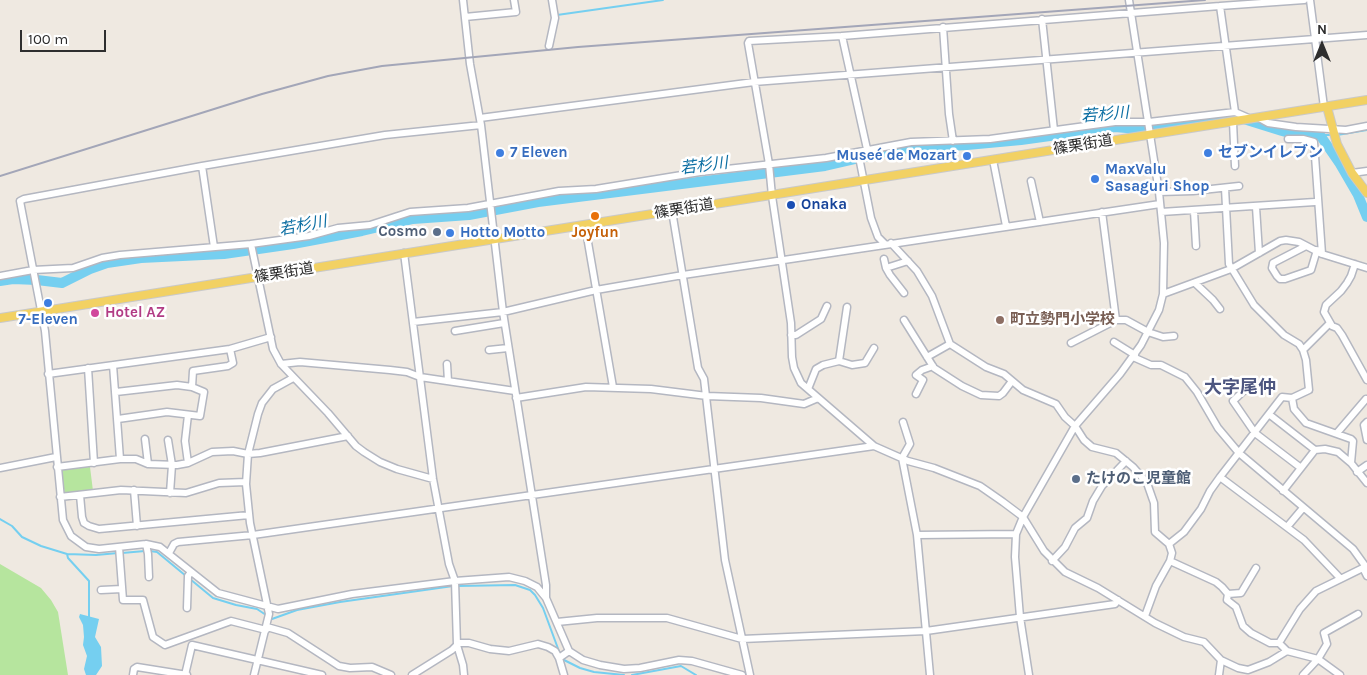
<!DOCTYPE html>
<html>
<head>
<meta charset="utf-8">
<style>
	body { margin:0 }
	#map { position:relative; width:1367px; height:675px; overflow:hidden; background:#efe9e1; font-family:Karla,sans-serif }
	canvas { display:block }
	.north { position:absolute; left:1297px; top:20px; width:50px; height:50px; -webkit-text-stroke:4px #fff; paint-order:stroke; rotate:0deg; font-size:14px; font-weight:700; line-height:20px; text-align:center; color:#2e2e2e }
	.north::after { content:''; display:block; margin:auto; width:18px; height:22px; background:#2e2e2e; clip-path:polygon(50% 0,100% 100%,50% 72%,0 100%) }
	.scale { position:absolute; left:20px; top:30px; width:86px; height:22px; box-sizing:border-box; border:2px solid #2e2e2e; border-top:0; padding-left:6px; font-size:15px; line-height:18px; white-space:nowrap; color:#2e2e2e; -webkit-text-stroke:4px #fff; paint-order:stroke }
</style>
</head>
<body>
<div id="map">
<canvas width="1367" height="675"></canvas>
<div class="north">N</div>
<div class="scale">100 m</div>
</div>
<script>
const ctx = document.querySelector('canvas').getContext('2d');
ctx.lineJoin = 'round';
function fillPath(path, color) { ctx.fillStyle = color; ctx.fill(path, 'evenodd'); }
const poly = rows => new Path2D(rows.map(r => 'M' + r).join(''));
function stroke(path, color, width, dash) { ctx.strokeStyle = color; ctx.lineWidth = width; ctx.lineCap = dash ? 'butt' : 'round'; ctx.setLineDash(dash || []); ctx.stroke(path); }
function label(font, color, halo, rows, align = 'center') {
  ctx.font = font + ' Karla,"Noto Sans JP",sans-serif'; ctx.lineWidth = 5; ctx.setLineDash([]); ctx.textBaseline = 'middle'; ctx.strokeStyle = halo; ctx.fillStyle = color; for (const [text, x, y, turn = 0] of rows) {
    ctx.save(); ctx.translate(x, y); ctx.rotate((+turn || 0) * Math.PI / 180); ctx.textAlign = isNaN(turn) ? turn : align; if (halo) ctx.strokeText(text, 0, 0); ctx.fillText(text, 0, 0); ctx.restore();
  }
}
fillPath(poly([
	[90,467,93,491,65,495,61,470],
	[0,564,41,588,51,600,58,612,68,675,0,675]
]), '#b6e59e');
fillPath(poly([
	[80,614,99,619,95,637,101,647,102,666,96,675,86,675,84,669,87,656,83,645,84,637,83,625,79,617]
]), '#75cff0');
stroke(poly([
	[557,15,663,0],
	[1320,135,1333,135],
	[1337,135,1367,130],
	[0,519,12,526,22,537,41,546,67,554,68,558,89,581,89,617],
	[150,551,157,552,186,576],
	[122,553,145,551],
	[67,554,96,555,118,553],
	[190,579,213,598,236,605,257,609,272,619,297,610,340,602,453,586],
	[458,586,515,585,530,590,535,595,543,608,560,654],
	[562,659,580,668,594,672,624,675],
	[632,675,681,666,696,675]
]), '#75cff0', 2);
stroke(poly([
	[0,281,13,279,37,280,62,283,90,269,107,263,141,258,224,254,293,244,362,231,413,219,469,215,538,202,825,166,899,149,967,145,1021,140,1115,127,1138,129,1164,127,1195,120,1234,116,1282,131,1293,134,1320,135,1340,164,1358,195,1367,217]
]), '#75cff0', 10);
const minor = poly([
	[463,0,470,64,481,125,503,312,546,585,546,598],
	[1310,0,1324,107],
	[1220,6,842,36,749,41,748,43,769,164,772,196,791,323,792,357,794,368,801,383,874,446,908,461,934,468,980,486,1003,502,1023,517,1044,551,1065,572,1098,588,1155,623,1184,637,1204,642,1221,660,1238,668,1248,670,1269,662,1287,651],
	[465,17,516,12,514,0],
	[1042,19,1054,130],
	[943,27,949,114,953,141],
	[842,36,867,149],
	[549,46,555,18,552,0],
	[1235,112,1220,6,1304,0],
	[480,118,754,82,1367,35],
	[1259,118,1268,123,1296,127,1346,130,1367,126],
	[1233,122,1235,166],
	[481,125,385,135,202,166,24,199,20,201,45,331,63,520,71,536,86,547,99,549,146,544,160,547,218,593,278,609,352,594,455,581,509,577,525,581,537,587,546,598,569,651,583,660,600,665,624,669,640,668,679,660,692,661,742,675],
	[1288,139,1303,139,1314,142,1322,254],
	[858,152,871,218,878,237,885,244],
	[993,160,1006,226],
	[202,166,214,247],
	[1352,173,1367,171],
	[1031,181,1040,222],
	[1225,188,1229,264,1254,305,1284,335,1299,344,1303,350,1306,360,1309,390,1292,398],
	[1159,192,1193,191,1239,186],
	[1256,207,1259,253],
	[672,211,698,368,704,379,725,560,750,675],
	[1194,211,1196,246],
	[1161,212,1315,202],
	[585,225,613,387],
	[891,243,917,271,932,296,950,344,986,367,1004,374,1023,390,1056,404,1065,417,1075,426,1084,440,1092,447,1116,453,1133,467,1147,483,1154,503,1155,532,1169,544,1172,553,1170,561,1156,586,1145,616],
	[251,244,273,349,281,364,328,413,356,446,364,452,380,462,397,469,433,479],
	[1306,246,1273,263,1272,268,1277,276,1280,279,1285,279,1311,270,1317,250],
	[404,253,433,479,449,564,455,581,457,645,463,665,464,675],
	[884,259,886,268],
	[1355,264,1351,276,1347,283,1341,291,1326,305,1324,312,1332,326,1337,328,1342,335,1367,380],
	[0,276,33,270,73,268,102,258,120,255,251,244,309,236,338,228,370,225,410,212,468,208,559,191,596,189,700,172,826,158,911,142,990,139,1115,122,1149,122,1235,112,1251,119],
	[1195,283,1213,300,1220,309],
	[904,293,890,275,886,268,908,261],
	[1163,294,1231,269,1280,241,1286,240,1299,242,1322,254,1367,268],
	[904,320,934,368,962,386,981,395,999,396,1003,393,1012,381],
	[1116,320,1126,320,1148,332,1163,337,1174,336],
	[413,322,503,312,596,290,683,275,1160,204],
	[455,331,504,323],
	[791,335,796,335,821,319,827,306],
	[1114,342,1135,355],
	[1071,343,1116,320,1102,212],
	[489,350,508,348],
	[1303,350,1330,323],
	[927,357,950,344],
	[1133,357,1151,365,1161,365,1185,377,1197,392,1218,428,1239,453,1353,549,1366,567],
	[839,361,847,307],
	[281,364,300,362,390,370,407,372,420,377,515,391],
	[447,364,448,381],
	[113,365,120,459],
	[88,368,94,463],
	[48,374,230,349,271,337],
	[1251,384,1233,401,1255,433,1301,468],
	[192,387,193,371,228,366,233,363,230,349],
	[808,389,816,369,823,365,839,361,852,365,865,363,874,348],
	[116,392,177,385,192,387,204,392,200,416,167,412,118,419],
	[916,394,923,380,916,375,922,370,933,366],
	[516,398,586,387,651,389,707,396,761,398,804,404,818,398],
	[188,415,185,441,188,463],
	[1270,415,1315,450,1283,491],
	[903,422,910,444,902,458,917,535,930,675],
	[1367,422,1364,425,1367,440],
	[1337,433,1366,399],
	[145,439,148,464],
	[168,440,172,465,170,493],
	[1315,450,1325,449,1338,452,1351,463],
	[57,467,120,459,136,459,148,464,177,465,188,463,212,452,233,451,248,454,260,453,348,436],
	[0,468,56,457],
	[1357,472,1367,465],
	[134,490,137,526],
	[80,495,82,517,84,523,89,526,99,529,249,515],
	[60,497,121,490,186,493,219,483,246,482],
	[1287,527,1303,508],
	[917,535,1016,534],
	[146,544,148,554,149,577],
	[1169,544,1184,532,1201,509,1210,491,1220,477],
	[119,547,123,600,143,600,153,637,165,645,231,621,266,630],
	[169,553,174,544,178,542,253,535,874,446],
	[1052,561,1065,547,1075,528,1087,518,1093,501,1102,486,1126,461],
	[1170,561,1216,582,1222,587,1228,594,1227,600,1236,607,1243,626,1251,633,1270,643,1279,643,1287,651,1318,659,1340,675],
	[1363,568,1367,576],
	[1340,578,1304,540,1220,477,1282,397,1292,398,1294,409,1306,423,1351,439,1353,441,1351,463,1367,483],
	[101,590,122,589],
	[1228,594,1241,593,1256,568],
	[187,608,188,576,191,572],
	[557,622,597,618,667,618,742,639,926,631,1115,604,1118,600],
	[267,627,288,633,339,666,350,668,372,667,391,675],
	[1279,643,1300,609,1316,591,1367,566],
	[133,675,134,669,137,667,187,675],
	[185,675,192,645,322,675],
	[254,675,269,614,250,523,246,484,248,454,258,414,262,403,273,389,293,378],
	[412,675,452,650,459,643,469,643,490,649,509,651,538,644,548,647,555,651,559,658],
	[564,675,559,658,569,651],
	[1029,675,1020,617,1015,557,1016,534,1023,517,1075,426,1120,374,1141,345,1159,310,1163,294,1164,243,1159,192,1129,0],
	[1219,675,1221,660],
	[1303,675,1318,659,1327,644,1324,633,1358,614]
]);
const major = poly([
	[1327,107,1337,144,1352,173,1367,193],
	[0,318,1367,100]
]);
stroke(minor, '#b4b7c1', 9);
stroke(major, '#c9c9c9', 10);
stroke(minor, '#fff', 6);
stroke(major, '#f2d163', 8);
stroke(poly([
	[0,176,262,94,328,76,382,66,578,47,1205,0]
]), '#a3a6b8', 2);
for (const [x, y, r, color] of [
	[500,153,5,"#3f7fe0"],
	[1208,153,5,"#3f7fe0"],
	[967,156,5,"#3f7fe0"],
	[1095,179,5,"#3f7fe0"],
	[791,205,5,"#1a4fb4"],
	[595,216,5,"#e8710a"],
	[437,232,5,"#5c6f8a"],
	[450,233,5,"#3f7fe0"],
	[48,303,5,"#3f7fe0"],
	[95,313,5,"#d1479c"],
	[1000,320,5,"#8d6e63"],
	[1076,479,5,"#5c6f8a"]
]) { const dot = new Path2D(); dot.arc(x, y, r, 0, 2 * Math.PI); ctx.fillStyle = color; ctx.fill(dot); stroke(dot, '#fff', 2); }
label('15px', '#2e2e2e', '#fff', [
	["篠栗街道",1083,145,-9],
	["篠栗街道",684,209,-9],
	["篠栗街道",284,273,-9]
]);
label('bold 15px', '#366cbe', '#fff', [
	["7 Eleven",510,153],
	["セブンイレブン",1218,153],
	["Museé de Mozart",957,156,"right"],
	["MaxValu",1105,170],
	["Sasaguri Shop",1105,187],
	["Hotto Motto",460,233],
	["7-Eleven",48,320,"center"]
], 'left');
label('bold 15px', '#164399', '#fff', [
	["Onaka",801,205]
], 'left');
label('bold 15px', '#4e5e75', '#fff', [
	["Cosmo",427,232],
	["たけのこ児童館",1086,479,"left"]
], 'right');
label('bold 15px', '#c56008', '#fff', [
	["Joyfun",595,233]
]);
label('bold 15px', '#b23c85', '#fff', [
	["Hotel AZ",105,313]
], 'left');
label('bold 15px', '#785e54', '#fff', [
	["町立勢門小学校",1010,320]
], 'left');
label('italic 16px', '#0d6fa3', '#fff', [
	["若杉川",1105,115,-5],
	["若杉川",704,166,-7],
	["若杉川",303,226,-11]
]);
label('bold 18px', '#4d5680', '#fff', [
	["大字尾仲",1240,388]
]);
</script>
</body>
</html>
